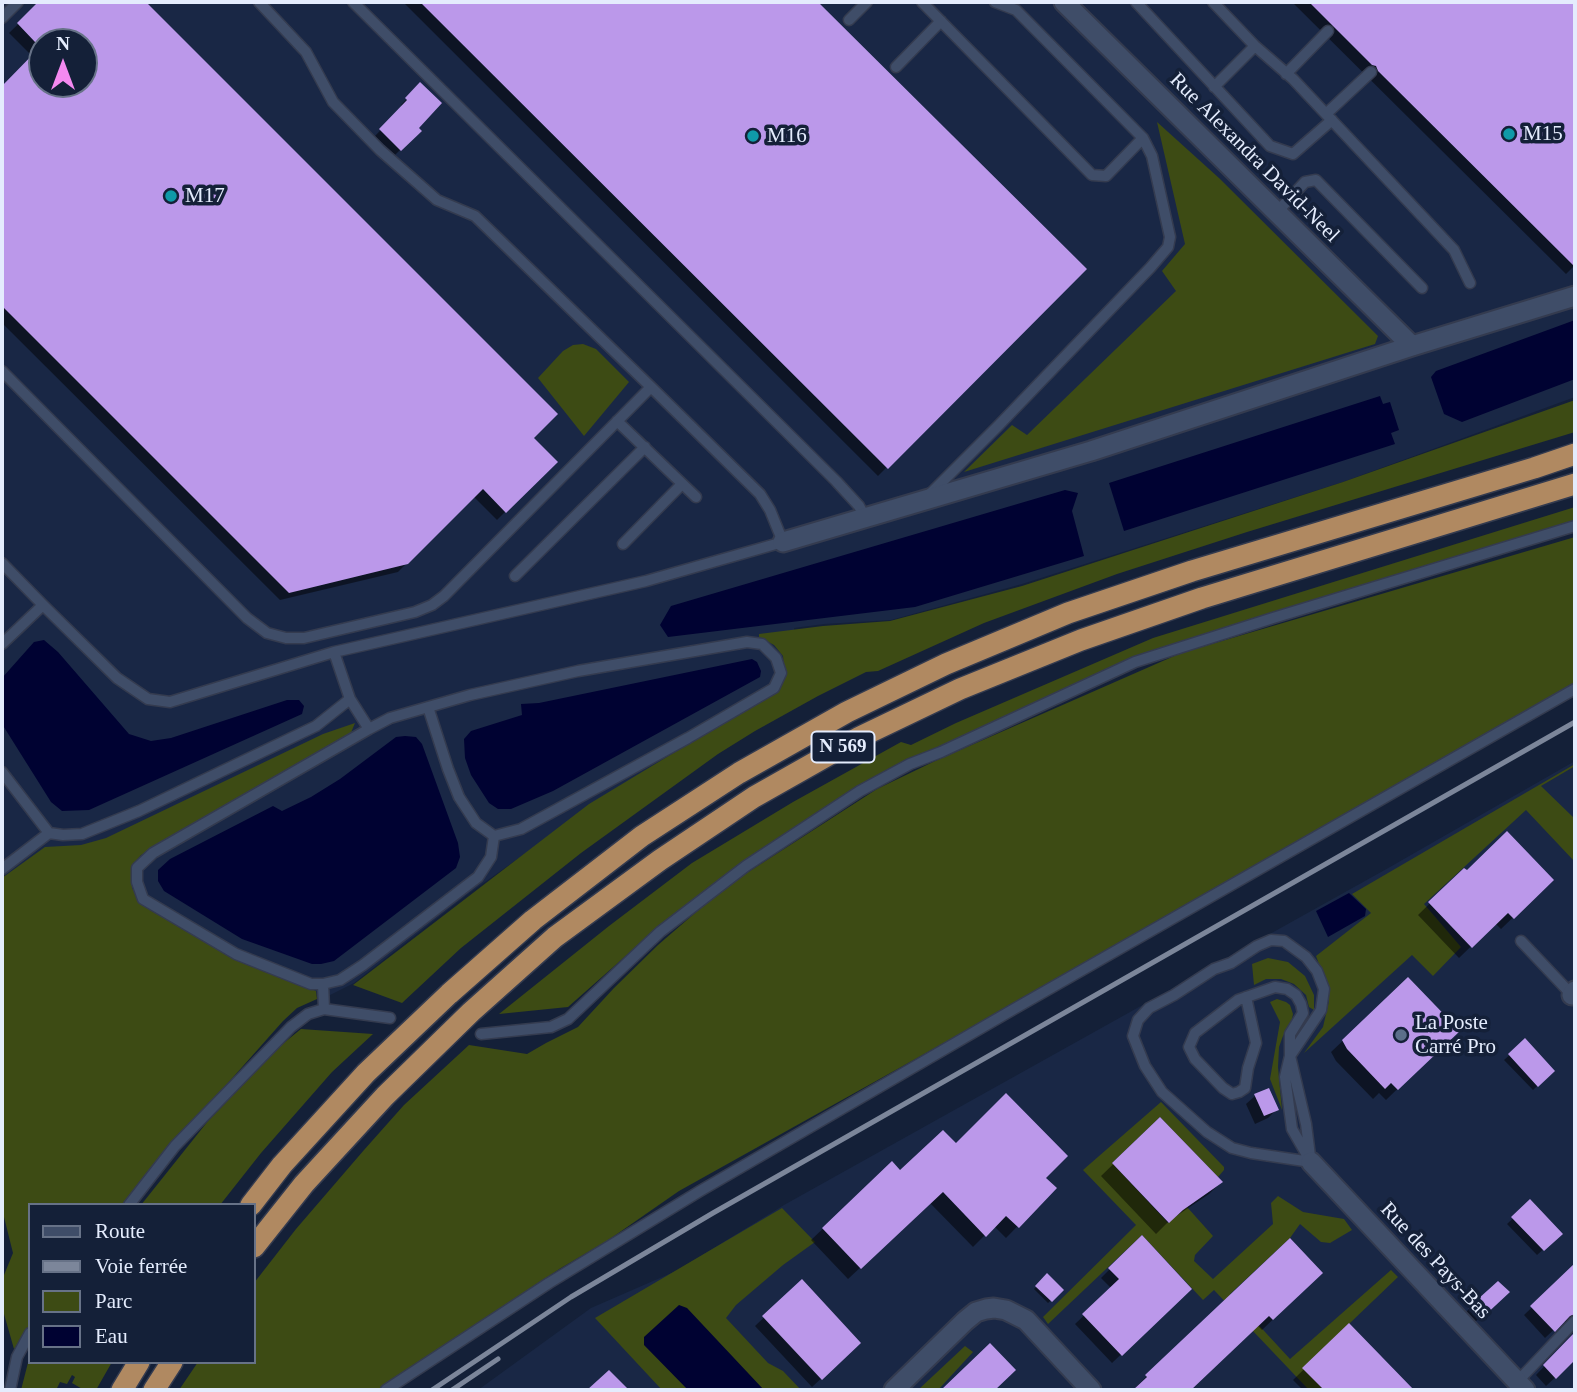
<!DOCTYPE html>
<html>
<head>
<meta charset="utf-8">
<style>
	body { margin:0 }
	#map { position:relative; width:1577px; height:1392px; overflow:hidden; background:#142038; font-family:Georgia,serif }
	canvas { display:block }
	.frame { position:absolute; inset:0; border:4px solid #e4ecfd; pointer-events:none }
	.legend { position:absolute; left:28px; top:1203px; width:228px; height:161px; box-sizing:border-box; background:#142038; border:2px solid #677287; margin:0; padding:9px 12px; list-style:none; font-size:21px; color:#e4ecfd }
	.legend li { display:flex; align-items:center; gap:14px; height:35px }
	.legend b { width:35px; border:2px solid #677287 }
	.north { position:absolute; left:28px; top:28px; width:70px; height:70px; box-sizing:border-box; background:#142038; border:2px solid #677287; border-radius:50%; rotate:0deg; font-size:19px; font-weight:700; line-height:28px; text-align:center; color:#e4ecfd }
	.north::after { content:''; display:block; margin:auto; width:24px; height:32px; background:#f489f0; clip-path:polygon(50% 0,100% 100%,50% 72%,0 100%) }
</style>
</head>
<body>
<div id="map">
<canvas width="1577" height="1392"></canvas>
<div class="frame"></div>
<ul class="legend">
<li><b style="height:9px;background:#3f4d68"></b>Route</li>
<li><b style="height:9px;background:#7c869a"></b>Voie ferrée</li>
<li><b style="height:19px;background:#3d4b14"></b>Parc</li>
<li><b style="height:19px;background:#000232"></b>Eau</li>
</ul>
<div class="north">N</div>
</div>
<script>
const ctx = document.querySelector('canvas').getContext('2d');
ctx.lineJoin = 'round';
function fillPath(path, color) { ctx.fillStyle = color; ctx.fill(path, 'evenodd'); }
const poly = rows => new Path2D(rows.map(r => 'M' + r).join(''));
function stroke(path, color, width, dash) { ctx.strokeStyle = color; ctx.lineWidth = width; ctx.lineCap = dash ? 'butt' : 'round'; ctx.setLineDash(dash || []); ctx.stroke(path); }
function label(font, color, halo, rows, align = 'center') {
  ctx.font = font + ' Georgia,serif'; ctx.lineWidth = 7; ctx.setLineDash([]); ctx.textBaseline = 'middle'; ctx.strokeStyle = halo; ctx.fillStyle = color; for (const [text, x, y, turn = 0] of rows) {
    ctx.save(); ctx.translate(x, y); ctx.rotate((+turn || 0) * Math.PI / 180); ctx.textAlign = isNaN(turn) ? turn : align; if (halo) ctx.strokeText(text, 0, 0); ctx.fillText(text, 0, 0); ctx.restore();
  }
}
fillPath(poly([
	[2,2,1575,2,1575,397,1343,482,1022,584,891,620,824,624,794,628,808,684,591,807,468,894,354,983,330,995,318,995,263,1011,2,1007],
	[42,42,84,42,84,84,42,84],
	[1575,761,1575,1390,478,1390,591,1308,676,1271,784,1205,1390,867]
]), '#192745');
fillPath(poly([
	[1157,122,1219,178,1378,336,1375,344,964,472,1012,425,1027,435,1176,291,1162,271,1185,244],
	[583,344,596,349,629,382,584,436,538,378,563,351,573,345],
	[1575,400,1575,432,1247,532,1117,574,984,623,878,671,866,672,818,696,755,731,718,754,581,853,461,948,402,1003,353,985,589,804,723,723,776,690,784,668,783,656,774,645,759,637,759,634,823,626,890,621,1022,586,1343,482],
	[1575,507,1575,521,1186,641,1136,660,929,752,909,758,870,779,766,846,662,924,568,1007,499,1014,609,926,692,863,793,802,901,742,911,745,956,723,1153,638],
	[1575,537,1575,686,1284,849,1125,942,679,1191,607,1241,561,1268,377,1390,179,1390,198,1362,254,1362,254,1283,296,1229,364,1150,404,1105,469,1045,527,1054,546,1043,578,1027,614,988,658,945,725,887,877,789,935,761,1181,653],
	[355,723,350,735,207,820,141,855,135,862,132,872,132,888,143,905,232,955,316,991,317,999,297,1008,283,1021,157,1163,124,1205,30,1205,30,1328,14,1349,2,1307,2,1280,13,1253,2,1209,2,878,45,847,81,845,106,838,323,734],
	[1575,764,1575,766,1541,786,1575,819,1575,862,1526,810,1424,904,1461,947,1433,976,1412,955,1304,1053,1323,1027,1329,1001,1325,980,1316,956,1371,913,1352,894],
	[1268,958,1288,962,1305,976,1314,995,1314,1010,1309,1007,1306,995,1294,984,1281,979,1266,979,1254,985,1252,964],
	[1277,999,1286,1002,1290,1005,1293,1014,1292,1019,1283,1036,1279,1047,1278,1067,1282,1110,1270,1079,1280,1022,1270,1002],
	[301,1029,373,1034,332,1072,261,1153,220,1205,141,1205,208,1121,280,1046],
	[1161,1102,1224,1167,1224,1170,1218,1177,1160,1117,1112,1163,1168,1223,1187,1207,1213,1236,1195,1255,1194,1261,1213,1279,1273,1224,1271,1203,1278,1196,1303,1212,1344,1219,1352,1230,1330,1243,1321,1242,1300,1224,1290,1238,1230,1294,1290,1359,1391,1270,1398,1277,1303,1368,1324,1390,1309,1390,1214,1290,1203,1300,1142,1235,1048,1324,1043,1317,1136,1225,1083,1170],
	[782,1208,815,1242,783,1265,736,1305,726,1318,768,1363,783,1371,801,1390,662,1390,595,1318],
	[965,1346,973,1352,938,1390,918,1390],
	[30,1355,30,1362,112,1362,96,1390,84,1390,72,1383,75,1377,72,1375,67,1384,60,1382,56,1390,21,1390]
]), '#3d4b14');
fillPath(poly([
	[1575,320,1575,379,1462,422,1444,414,1431,377,1436,371],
	[1380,396,1383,404,1390,402,1399,430,1391,433,1395,444,1124,531,1109,483],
	[1065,490,1078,493,1072,511,1084,556,915,607,668,637,660,625,671,606],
	[44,640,58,652,129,734,151,741,171,738,287,700,299,700,304,706,302,714,89,810,62,811,51,802,2,724,2,678,34,642],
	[752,659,757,662,761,671,760,677,553,791,511,809,498,809,489,803,471,775,465,758,464,739,471,731,522,715,521,704,539,703],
	[405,736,416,737,422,744,458,843,460,857,456,868,334,961,321,964,312,964,242,939,164,891,158,881,158,870,170,859,273,806,282,811,311,797,340,779,396,737],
	[1349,893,1366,909,1365,916,1328,937,1316,911],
	[679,1305,687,1308,764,1390,688,1390,644,1345,644,1337]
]), '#000232');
fillPath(poly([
	[41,2,144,2,556,414,532,438,555,462,497,520,473,496,398,572,280,600,2,323,2,88,33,57,9,33],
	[42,42,84,42,84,84,42,84],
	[403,2,816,2,1085,269,878,476],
	[1292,2,1575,2,1575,265,1566,274],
	[420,85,416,128,419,131,395,155,375,136,403,107,401,105],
	[1464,870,1552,880,1501,929,1495,923,1459,958,1418,915],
	[1408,979,1457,1031,1386,1100,1379,1093,1373,1099,1336,1061,1331,1052],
	[1525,1041,1553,1071,1533,1090,1504,1060],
	[1268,1090,1277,1109,1268,1118,1255,1124,1246,1104,1255,1096],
	[1160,1119,1221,1182,1209,1194,1169,1221,1156,1234,1101,1176],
	[956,1145,1044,1178,1055,1188,1006,1238,994,1226,973,1247,930,1203,848,1279,811,1240,892,1163,900,1172],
	[1530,1202,1560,1234,1537,1255,1507,1224],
	[1142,1237,1190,1289,1112,1363,1075,1324,1112,1289,1101,1278],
	[1290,1240,1321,1273,1262,1330,1258,1326,1189,1390,1135,1390,1137,1389,1136,1387,1146,1377],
	[1575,1266,1575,1363,1573,1361,1546,1386,1536,1375,1573,1336,1574,1327,1569,1322,1562,1322,1545,1338,1524,1315],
	[1047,1276,1062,1290,1048,1303,1034,1289],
	[801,1282,850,1352,812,1387,755,1326],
	[1507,1292,1474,1323,1464,1314,1469,1309],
	[1349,1325,1411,1390,1303,1390,1293,1380]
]), '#0007');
fillPath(poly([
	[38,2,146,2,558,414,534,438,558,462,506,513,483,489,408,564,289,593,2,306,2,86,42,45,42,84,84,84,84,42,35,42,17,23],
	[420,2,818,2,1087,269,888,469],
	[1309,2,1575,2,1575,267,1378,71,1376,66,1372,65],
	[420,82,442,103,419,128,422,131,401,151,379,129,407,100,405,98],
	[1507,831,1554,880,1514,919,1508,913,1472,948,1428,902,1464,868,1467,870],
	[1408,977,1460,1031,1398,1090,1391,1083,1385,1089,1347,1049,1342,1040],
	[1525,1038,1555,1071,1538,1087,1508,1054],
	[1269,1088,1279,1110,1264,1116,1254,1094],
	[1006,1093,1068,1156,1046,1178,1057,1188,1019,1228,1006,1216,986,1237,943,1192,861,1269,822,1228,892,1161,900,1170,943,1130,956,1143],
	[1160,1117,1223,1182,1183,1210,1169,1223,1112,1163],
	[1530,1199,1563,1234,1544,1251,1511,1217],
	[1142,1235,1192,1289,1122,1356,1082,1314,1119,1279,1108,1268],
	[1290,1238,1323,1273,1273,1320,1269,1316,1191,1390,1133,1390,1147,1377,1145,1375],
	[1575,1263,1575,1314,1570,1316,1555,1332,1530,1306],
	[1047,1273,1064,1290,1052,1302,1035,1286],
	[802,1279,861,1343,822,1380,762,1316],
	[1498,1281,1510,1292,1481,1319,1468,1308],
	[1349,1323,1414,1390,1324,1390,1302,1368],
	[1575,1332,1575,1360,1556,1379,1543,1365],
	[990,1343,1016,1370,995,1390,941,1390],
	[609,1370,629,1390,587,1390]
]), '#bb98ea');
const service = poly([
	[353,2,836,481,859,506,865,517],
	[922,2,1092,175,1106,176,1143,138],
	[1136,2,1270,146,1293,154,1332,120],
	[1213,2,1255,46,1293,79,1454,250,1470,283],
	[2,18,18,2],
	[849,20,867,2],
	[896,67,941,21],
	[1286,74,1328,31],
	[1214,87,1255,46],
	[1326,114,1371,72],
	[1277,212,1305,182,1316,180,1422,288],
	[2,371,247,618,267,633,286,638,304,638,415,612,432,605,444,596,651,387],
	[617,421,696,497],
	[929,495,998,426,1150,268,1168,247,1170,237,1152,156,1143,138,1016,10,995,2],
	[623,544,682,484],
	[2,563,43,605,117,678,148,699,170,702,334,652,646,581,783,542,770,510,760,494,651,387,475,216,437,200,380,150,333,102,306,52,259,2],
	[515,576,645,447],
	[2,644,43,605],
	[350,699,369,729,153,853,137,868,137,882,143,899,236,954,311,984,323,984,340,980,363,965,478,877,491,857,494,836,521,829,688,738,774,688,781,673,776,658,762,644,747,642,578,671,470,695,390,718,369,729],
	[428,707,448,769,459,797,476,823,494,836],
	[2,772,49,833,63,835,82,834,139,811,316,726,350,699,334,652],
	[2,869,49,833],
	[1271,940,1284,941,1306,957,1317,971,1324,989,1321,1010,1290,1056,1285,1077,1292,1129,1311,1162,1251,1153,1232,1148,1207,1132,1162,1092,1145,1066,1133,1036,1138,1020,1149,1008,1174,995,1214,969,1231,963,1257,946,1271,940],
	[1521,941,1572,995],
	[323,984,324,1009],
	[1246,997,1256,1043,1248,1068,1245,1088,1239,1092,1232,1094,1223,1088,1195,1059,1189,1047,1195,1033,1238,1000,1258,993,1275,987,1287,989,1296,995,1301,1004,1303,1013,1290,1034,1290,1056,1306,1124,1310,1156],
	[481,1034,551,1027,568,1019,660,932,746,866,860,791,910,764,941,752,1135,662,1273,618,1575,526],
	[129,1205,175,1146,291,1027,308,1014,324,1009,390,1018],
	[1517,1382,1575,1321],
	[10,1390,17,1357,30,1333],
	[386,1390,549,1283,700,1191,1014,1009,1575,689]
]);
const minor = poly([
	[1064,2,1412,346],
	[783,542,1091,451,1412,346,1575,296],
	[1572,995,1575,991],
	[1311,1162,1525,1390],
	[894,1390,965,1321,976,1312,986,1309,994,1308,1006,1310,1026,1320,1091,1390]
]);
const trunk = poly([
	[251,1205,282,1165,366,1073,449,994,533,920,642,836,739,773,847,712,946,664,1068,613,1192,571,1534,468,1575,454],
	[254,1247,304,1184,385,1096,471,1012,555,937,660,860,754,797,860,737,960,689,1081,640,1202,598,1575,484],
	[122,1390,139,1362],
	[154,1390,172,1362]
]);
stroke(service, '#343b4f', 13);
stroke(minor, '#343b4f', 23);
stroke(trunk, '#343b4f', 24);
stroke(service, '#3f4d68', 10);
stroke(minor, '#3f4d68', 19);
stroke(trunk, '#b08961', 21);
stroke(poly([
	[432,1390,571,1297,713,1213,1575,722],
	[452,1390,498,1359]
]), '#7c869a', 5);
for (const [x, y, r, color] of [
	[1509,134,7,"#0f9aa8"],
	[753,136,7,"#0f9aa8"],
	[171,196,7,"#0f9aa8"],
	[1401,1035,7,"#5c6f8a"]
]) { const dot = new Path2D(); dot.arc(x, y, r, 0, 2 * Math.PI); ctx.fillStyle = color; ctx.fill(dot); stroke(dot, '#142038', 2.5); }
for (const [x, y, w] of [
	[843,747,63]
]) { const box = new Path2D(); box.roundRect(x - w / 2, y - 15.5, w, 31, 5); ctx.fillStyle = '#142038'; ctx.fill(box); stroke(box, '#e4ecfd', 2); }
label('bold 19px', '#e4ecfd', null, [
	["N 569",843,747]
]);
label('21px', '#e4ecfd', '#142038', [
	["M15",1523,134],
	["M16",767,136],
	["M17",185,196],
	["La Poste",1415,1023],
	["Carré Pro",1415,1047]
], 'left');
label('21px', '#e4ecfd', '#142038', [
	["Rue Alexandra David-Neel",1254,158,45],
	["Rue des Pays-Bas",1435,1261,47]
]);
</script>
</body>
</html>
